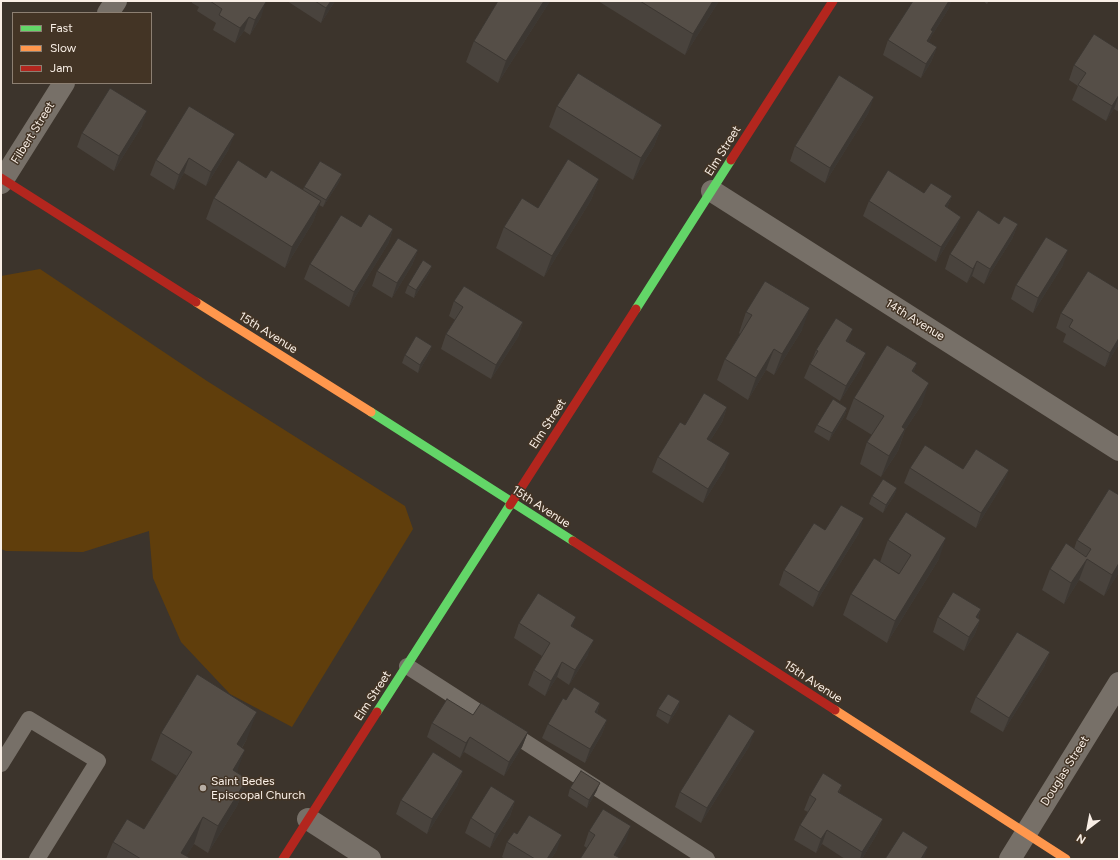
<!DOCTYPE html>
<html>
<head>
<meta charset="utf-8">
<style>
	body { margin:0 }
	#map { position:relative; width:1120px; height:860px; overflow:hidden; background:#3c342c; font-family:Figtree,sans-serif }
	canvas { display:block }
	.frame { position:absolute; inset:0; border:2px solid #f9efe6; pointer-events:none }
	.legend { position:absolute; left:12px; top:12px; width:140px; height:72px; box-sizing:border-box; background:#433425; border:1px solid #8c7f72; margin:0; padding:5px 7px; list-style:none; font-size:12px; color:#f9efe6 }
	.legend li { display:flex; align-items:center; gap:8px; height:20px }
	.legend b { width:20px; border:1px solid #8c7f72 }
	.north { position:absolute; left:1068px; top:808px; width:40px; height:40px; -webkit-text-stroke:3px #433425; paint-order:stroke; rotate:212deg; font-size:11px; font-weight:700; line-height:16px; text-align:center; color:#f9efe6 }
	.north::after { content:''; display:block; margin:auto; width:14px; height:18px; background:#f9efe6; clip-path:polygon(50% 0,100% 100%,50% 72%,0 100%) }
</style>
</head>
<body>
<div id="map">
<canvas width="1120" height="860"></canvas>
<div class="frame"></div>
<ul class="legend">
<li><b style="height:5px;background:#63d668"></b>Fast</li>
<li><b style="height:5px;background:#ff974d"></b>Slow</li>
<li><b style="height:5px;background:#b3261e"></b>Jam</li>
</ul>
<div class="north">N</div>
</div>
<script>
const ctx = document.querySelector('canvas').getContext('2d');
ctx.lineJoin = 'round';
function fillPath(path, color) { ctx.fillStyle = color; ctx.fill(path, 'evenodd'); }
const poly = rows => new Path2D(rows.map(r => 'M' + r).join(''));
function stroke(path, color, width, dash) { ctx.strokeStyle = color; ctx.lineWidth = width; ctx.lineCap = dash ? 'butt' : 'round'; ctx.setLineDash(dash || []); ctx.stroke(path); }
function label(font, color, halo, rows, align = 'center') {
  ctx.font = font + ' Figtree,sans-serif'; ctx.lineWidth = 3; ctx.setLineDash([]); ctx.textBaseline = 'middle'; ctx.strokeStyle = halo; ctx.fillStyle = color; for (const [text, x, y, turn = 0] of rows) {
    ctx.save(); ctx.translate(x, y); ctx.rotate((+turn || 0) * Math.PI / 180); ctx.textAlign = isNaN(turn) ? turn : align; if (halo) ctx.strokeText(text, 0, 0); ctx.fillText(text, 0, 0); ctx.restore();
  }
}
fillPath(poly([
	[40,269,207,381,405,506,413,529,292,727,230,694,181,642,153,578,149,531,83,552,6,551,1,549,1,276]
]), '#603e0c');
stroke(poly([
	[407,666,707,859],
	[1,764,29,719,98,761,37,859]
]), '#777068', 16);
stroke(poly([
	[108,13,116,1],
	[1,183,64,83],
	[712,191,1119,450],
	[308,819,370,859],
	[1010,859,1119,683]
]), '#777068', 22);
stroke(poly([
	[636,309,731,160],
	[371,412,573,541],
	[377,712,510,505]
]), '#63d668', 9);
stroke(poly([
	[196,302,371,412],
	[835,710,1066,859]
]), '#ff974d', 9);
stroke(poly([
	[731,160,833,1],
	[1,178,196,302],
	[510,505,636,309],
	[573,541,835,710],
	[283,859,377,712]
]), '#b3261e', 9);
fillPath(poly([
	[192,1,264,1,261,17,250,35,244,31,235,43,213,30,216,23,197,11,199,7,192,3],
	[287,1,335,1,321,23],
	[498,1,550,1,498,83,466,62,474,41],
	[598,1,719,1,685,55],
	[913,1,951,1,949,8,931,37,929,42,937,47,931,62,921,78,883,55,888,40],
	[983,1,989,1,987,4],
	[1119,50,1119,112,1114,109,1106,121,1072,100,1078,86,1069,80,1074,65],
	[557,106,662,125,654,146,633,180,549,127],
	[869,112,825,183,790,161,795,146],
	[142,126,114,171,77,147,82,133],
	[229,149,206,186,184,173,174,190,150,175,156,160],
	[342,174,339,182,323,207,319,205,313,222,285,268,206,219,214,198,266,178,303,190,304,187],
	[599,179,591,200,544,277,496,248,504,227,538,208],
	[924,193,952,196,947,208,961,217,955,231,936,262,863,216,869,201],
	[999,224,1018,224,1012,239,984,284,972,276,967,283,945,269,950,254],
	[361,227,393,229,388,244,349,307,304,279,310,264],
	[418,250,412,265,392,298,372,286,377,271],
	[1063,265,1033,313,1011,299,1016,285],
	[432,266,429,273,414,298,405,293,408,285],
	[1119,290,1119,344,1105,367,1063,342,1066,334,1056,328,1061,313],
	[454,301,523,322,518,337,491,379,441,349,446,334,455,320,449,316],
	[746,312,802,330,774,375,766,370,748,400,717,380,725,359,740,334,739,333],
	[848,342,866,353,861,368,840,401,804,378,810,364,813,358,816,350],
	[432,346,429,354,418,373,402,363,405,355],
	[917,363,913,373,922,404,905,430,898,451,881,477,860,464,867,442,872,435,846,419,854,398],
	[727,407,722,422,710,441,725,468,703,503,652,472,658,457,685,425],
	[847,408,845,415,829,441,814,432,817,425],
	[910,468,963,469,1009,470,1003,484,976,528,904,483],
	[897,488,894,496,883,513,869,504,872,496],
	[1119,495,1119,572,1104,596,1079,580,1064,604,1042,590,1050,569,1074,549,1077,540],
	[825,530,859,533,813,607,779,585,784,570],
	[888,540,939,559,887,643,843,615,851,594,900,574,880,562],
	[981,609,978,618,980,620,975,634,964,651,933,632,938,617],
	[519,623,573,627,588,655,569,685,557,677,545,696,528,685,534,670,542,656,514,638],
	[1050,652,1044,667,1003,732,970,712,976,697],
	[566,700,600,703,597,713,607,720,602,734,585,763,542,738,548,724],
	[680,701,678,709,668,724,656,716,658,709],
	[473,715,528,732,522,747,504,776,464,752,460,758,427,737,432,723],
	[161,733,247,739,242,748,237,772,247,779,237,806,208,853,194,844,186,856,189,859,106,859,113,842,144,829,177,776,151,760],
	[750,745,701,823,675,807,680,792],
	[463,771,457,786,427,834,396,814,401,800],
	[842,785,839,793,883,819,877,834,862,859,845,859,822,844,816,853,794,840,800,825,808,812,804,810,810,795],
	[570,788,597,790,587,808,568,796],
	[515,801,510,816,490,848,465,833,471,818],
	[589,831,626,841,616,856,587,848,584,846],
	[517,834,557,850,551,859,505,859,502,857,507,842]
]), '#49433d');
fillPath(poly([
	[331,1,335,1,321,23,326,8],
	[544,1,550,1,498,83,506,61],
	[713,1,719,1,685,55,693,34],
	[949,1,951,1,949,8,931,37,928,46,922,56,931,30],
	[266,2,261,17,250,35,255,20],
	[249,17,244,31,235,43,240,28],
	[937,47,931,62,921,78,926,64],
	[1119,95,1114,109,1106,121,1112,106],
	[874,97,869,112,825,183,830,168],
	[147,111,142,126,114,171,119,156],
	[662,125,654,146,633,180,641,158],
	[235,134,229,149,206,186,211,172],
	[189,158,184,173,174,190,179,175],
	[342,174,339,182,323,207,326,200],
	[599,179,591,200,544,277,552,256],
	[952,196,946,211,945,206],
	[321,201,313,222,285,268,292,247],
	[961,217,955,231,936,262,941,247],
	[1018,224,1012,239,984,284,990,269],
	[393,229,388,244,349,307,354,292],
	[418,250,412,265,392,298,397,283],
	[1068,250,1063,265,1033,313,1038,298],
	[977,261,972,276,967,283,973,269],
	[432,266,429,273,414,298,416,290],
	[810,308,802,330,774,375,782,354],
	[523,322,518,337,491,379,496,365],
	[853,329,848,344,846,341],
	[1119,338,1119,344,1105,367,1110,353],
	[432,346,429,354,418,373,420,365],
	[774,349,766,370,748,400,756,378],
	[866,353,861,368,840,401,846,386],
	[917,363,909,384,912,371],
	[929,383,922,404,905,430,898,451,881,477,889,456,902,427],
	[727,407,722,422,702,454,707,439],
	[847,408,845,415,829,441,832,433],
	[730,453,725,468,703,503,708,489],
	[1009,470,1003,484,976,528,981,513],
	[897,488,894,496,883,513,886,505],
	[864,518,859,533,813,607,819,592],
	[946,538,939,559,887,643,895,621],
	[1087,559,1079,580,1064,604,1071,583],
	[1119,563,1119,572,1104,596,1112,575],
	[981,609,976,624,976,617],
	[576,617,571,632,571,626],
	[980,620,975,634,964,651,969,637],
	[594,640,588,655,569,685,575,670],
	[1050,652,1044,667,1003,732,1009,718],
	[562,662,557,677,545,696,551,681],
	[680,701,678,709,668,724,671,716],
	[600,703,595,718,595,712],
	[257,712,247,739,227,771,237,744],
	[607,720,602,734,585,763,590,749],
	[755,731,750,745,701,823,707,808],
	[528,732,522,747,504,776,509,762],
	[470,737,464,752,460,758,466,743],
	[245,750,235,777,233,770],
	[463,771,457,786,427,834,432,819],
	[247,779,237,806,208,853,218,826],
	[600,783,597,790,587,808,589,800],
	[515,801,510,816,490,848,495,834],
	[203,817,194,844,184,859,181,853],
	[883,819,877,834,862,859,860,859,862,852],
	[631,826,626,841,615,859,614,855],
	[827,830,822,844,816,853,821,839],
	[562,835,557,850,551,859,547,859],
	[928,847,924,859,921,859]
]), '#3c3732');
const building = poly([
	[210,1,264,1,266,2,255,20,249,17,240,28,219,15,222,9,210,1],
	[315,1,331,1,326,8,315,1],
	[498,1,544,1,506,61,474,41,498,1],
	[640,1,713,1,693,34,640,1],
	[913,1,949,1,931,30,933,31,927,41,937,47,926,64,888,40,913,1],
	[1094,34,1119,50,1119,95,1112,106,1078,85,1086,73,1074,65,1094,34],
	[578,73,662,125,641,158,557,106,578,73],
	[839,75,874,97,830,168,795,146,839,75],
	[110,88,147,111,119,156,82,133,110,88],
	[189,106,235,134,211,172,189,158,179,175,156,160,189,106],
	[568,159,599,179,552,256,504,227,522,198,538,208,568,159],
	[238,160,266,178,271,170,321,201,292,247,214,198,238,160],
	[320,161,342,174,326,200,304,187,320,161],
	[888,170,924,193,931,183,952,196,945,206,961,217,941,247,869,201,888,170],
	[978,210,999,224,1004,216,1018,224,990,269,977,261,973,269,950,254,978,210],
	[369,214,393,229,354,292,310,264,341,215,361,227,369,214],
	[1046,237,1068,250,1038,298,1016,285,1046,237],
	[398,238,418,250,397,283,377,271,398,238],
	[423,260,432,266,416,290,408,285,423,260],
	[1088,271,1119,290,1119,338,1110,353,1069,327,1073,320,1061,313,1088,271],
	[765,281,810,308,782,354,774,349,756,378,725,359,752,315,746,312,765,281],
	[464,286,523,322,496,365,446,334,463,307,454,301,464,286],
	[836,318,853,329,846,341,866,353,846,386,810,364,818,351,816,350,836,318],
	[416,336,432,346,420,365,405,355,416,336],
	[887,345,917,363,912,371,929,383,902,427,905,429,889,456,867,442,884,416,854,398,887,345],
	[704,393,727,407,707,439,730,453,708,489,658,457,680,422,685,425,704,393],
	[833,399,847,408,832,433,817,425,833,399],
	[925,445,963,469,976,449,1009,470,981,513,910,468,925,445],
	[883,479,897,488,886,505,872,496,883,479],
	[1109,489,1119,495,1119,563,1112,575,1087,559,1071,583,1050,569,1066,543,1086,557,1091,549,1077,540,1109,489],
	[841,505,864,518,819,592,784,570,814,523,825,530,841,505],
	[906,512,946,538,895,621,851,594,874,558,899,574,911,555,888,540,906,512],
	[953,592,981,609,976,617,980,620,969,637,938,617,953,592],
	[538,593,576,617,571,626,594,640,575,670,562,662,551,681,534,670,550,643,519,623,538,593],
	[1017,632,1050,652,1009,718,976,697,1017,632],
	[197,674,257,712,237,744,245,750,233,770,247,779,218,826,203,817,181,853,190,858,189,859,141,859,113,842,127,819,144,829,192,752,161,733,197,674],
	[574,687,600,703,595,712,607,720,590,749,548,724,563,698,566,700,574,687],
	[668,694,680,701,671,716,658,709,668,694],
	[447,699,473,715,481,703,528,732,509,762,470,737,466,743,432,723,447,699],
	[729,714,755,731,707,808,680,792,729,714],
	[433,752,463,771,432,819,401,800,433,752],
	[581,771,600,783,589,800,570,788,581,771],
	[823,773,842,785,838,792,883,819,862,852,827,830,821,839,800,825,816,799,810,795,823,773],
	[491,786,515,801,495,834,471,818,491,786],
	[603,809,631,826,614,855,620,858,619,859,580,859,595,835,589,831,603,809],
	[529,815,562,835,547,859,535,859,507,842,514,832,517,834,529,815],
	[903,831,928,847,921,859,885,859,903,831]
]);
fillPath(building, '#554e47');
stroke(building, '#3c3732', 1);
for (const [x, y, r, color] of [
	[203,788,4,"#b7aea5"]
]) { const dot = new Path2D(); dot.arc(x, y, r, 0, 2 * Math.PI); ctx.fillStyle = color; ctx.fill(dot); stroke(dot, '#433425', 1.5); }
label('12px', '#f9efe6', '#433425', [
	["Filbert Street",33,133,-58],
	["Elm Street",723,151,-58],
	["14th Avenue",915,320,32],
	["15th Avenue",268,333,32],
	["Elm Street",548,424,-57],
	["15th Avenue",541,507,33],
	["15th Avenue",813,682,33],
	["Elm Street",373,696,-57],
	["Douglas Street",1065,771,-58]
]);
label('12px', '#f9efe6', '#433425', [
	["Saint Bedes",211,781],
	["Episcopal Church",211,795]
], 'left');
</script>
</body>
</html>
